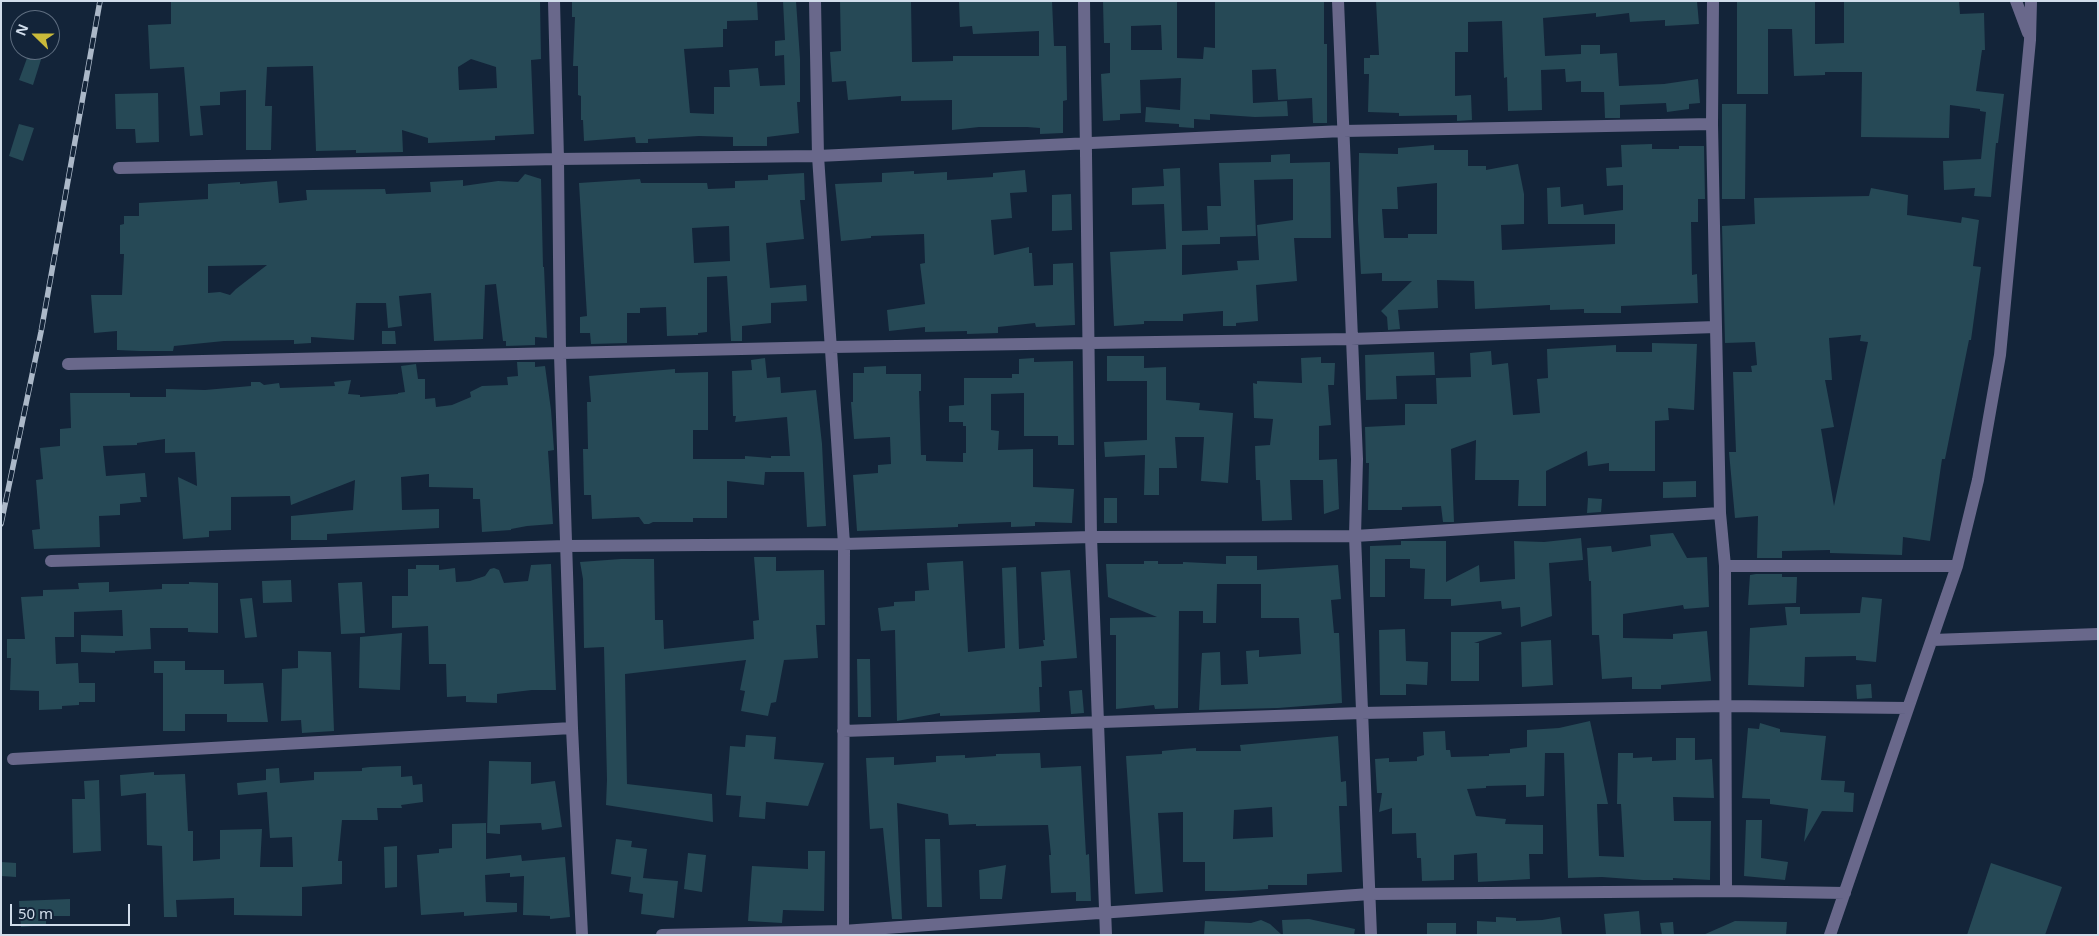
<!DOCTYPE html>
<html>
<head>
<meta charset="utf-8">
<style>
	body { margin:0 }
	#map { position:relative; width:2099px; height:936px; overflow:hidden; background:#132439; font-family:"Noto Sans",sans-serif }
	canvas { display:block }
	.frame { position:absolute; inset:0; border:2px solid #d1ddeb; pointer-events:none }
	.north { position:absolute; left:10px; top:10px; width:50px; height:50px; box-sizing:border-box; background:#132439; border:1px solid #5f6e80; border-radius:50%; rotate:292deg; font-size:14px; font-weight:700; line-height:20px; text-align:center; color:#d1ddeb }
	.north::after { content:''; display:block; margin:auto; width:18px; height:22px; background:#caba3a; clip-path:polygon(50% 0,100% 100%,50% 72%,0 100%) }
	.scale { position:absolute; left:10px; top:904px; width:120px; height:22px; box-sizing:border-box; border:2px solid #d1ddeb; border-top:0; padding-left:6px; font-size:15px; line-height:18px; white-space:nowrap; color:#d1ddeb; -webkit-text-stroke:4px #132439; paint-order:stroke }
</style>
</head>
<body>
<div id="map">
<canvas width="2099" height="936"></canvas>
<div class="frame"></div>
<div class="north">N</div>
<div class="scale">50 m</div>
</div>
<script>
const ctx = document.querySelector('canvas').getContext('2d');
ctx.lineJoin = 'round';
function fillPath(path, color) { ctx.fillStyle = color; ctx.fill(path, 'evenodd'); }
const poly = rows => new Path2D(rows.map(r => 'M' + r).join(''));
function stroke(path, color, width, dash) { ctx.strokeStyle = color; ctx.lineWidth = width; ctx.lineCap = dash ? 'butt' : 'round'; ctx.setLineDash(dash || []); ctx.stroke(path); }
fillPath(poly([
	[171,1,540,1,541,59,531,60,534,134,495,136,495,140,428,143,428,138,402,130,403,152,356,153,356,150,316,151,313,66,267,67,265,106,272,106,271,150,246,150,246,90,220,92,220,105,200,106,203,135,190,136,184,67,150,69,148,25,171,24],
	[471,59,496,67,497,88,459,90,458,67],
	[572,1,757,1,758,20,727,21,727,29,723,29,723,47,684,49,690,113,714,114,714,87,730,87,729,70,758,68,760,86,785,85,784,55,775,56,775,41,785,40,783,1,796,1,800,59,800,102,797,102,799,133,767,137,767,146,733,146,733,137,699,136,648,139,648,143,636,143,635,137,584,141,583,120,581,120,581,96,578,95,578,66,573,66,575,17,572,17],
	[840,1,911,1,912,62,953,61,953,56,1039,56,1039,31,973,34,972,26,960,27,959,1,1052,1,1054,46,1066,46,1067,100,1063,101,1063,133,1040,134,1040,128,1027,127,979,127,952,130,952,100,901,101,901,96,848,100,846,81,832,82,830,52,841,51],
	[1103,1,1177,1,1177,58,1203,59,1204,47,1215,48,1215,1,1324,1,1324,44,1327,44,1327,123,1313,123,1312,98,1278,100,1276,69,1252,70,1253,103,1287,101,1288,116,1255,117,1210,114,1210,120,1194,119,1194,128,1179,127,1179,124,1145,122,1146,107,1180,110,1181,78,1140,80,1141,113,1120,114,1120,120,1103,121,1101,74,1110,73,1110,43,1104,43],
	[1161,25,1162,50,1131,50,1131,26],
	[1376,1,1697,1,1699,24,1665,26,1665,20,1630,22,1629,13,1596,17,1596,13,1543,18,1545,56,1581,54,1581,45,1600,45,1600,54,1617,53,1619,86,1664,84,1698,79,1700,103,1689,104,1689,109,1667,112,1666,103,1620,105,1620,118,1605,118,1604,92,1581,92,1581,81,1566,82,1565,69,1541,70,1542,110,1508,111,1507,77,1504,78,1502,21,1468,22,1468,52,1455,52,1455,96,1471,95,1472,120,1457,121,1457,115,1399,116,1399,113,1368,112,1369,74,1364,74,1364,58,1370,58,1370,55,1379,55],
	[1737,1,1815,1,1815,44,1844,43,1844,1,1959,1,1960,14,1984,13,1985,50,1982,50,1976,91,2004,94,1998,143,1996,143,1991,197,1974,196,1975,188,1944,190,1943,161,1981,159,1986,112,1980,111,1980,109,1950,105,1949,138,1861,137,1862,72,1825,72,1825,75,1794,76,1792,29,1768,29,1768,94,1737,94],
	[30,50,44,50,33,85,19,80],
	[158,93,159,142,136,143,135,129,116,129,115,94],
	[1722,104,1746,104,1745,199,1722,199],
	[19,124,34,128,23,161,9,156],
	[1652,144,1652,149,1679,149,1679,146,1704,146,1705,199,1698,199,1698,222,1691,222,1692,275,1697,274,1698,303,1621,306,1621,313,1584,313,1584,309,1550,310,1550,305,1475,309,1474,281,1437,280,1438,308,1398,310,1400,329,1388,330,1387,317,1381,311,1412,281,1382,281,1382,273,1361,274,1358,220,1359,153,1398,154,1398,148,1434,145,1434,150,1468,150,1468,166,1486,166,1486,170,1518,164,1524,194,1524,224,1501,225,1502,250,1615,244,1615,224,1548,224,1547,188,1560,187,1561,207,1583,204,1584,215,1623,210,1623,185,1607,186,1606,168,1622,167,1621,145],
	[1437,183,1437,234,1408,234,1408,238,1384,238,1382,209,1398,209,1397,187],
	[1290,154,1290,163,1330,162,1331,238,1294,238,1297,281,1256,285,1258,321,1236,323,1236,326,1223,326,1223,311,1183,314,1183,321,1144,321,1144,324,1114,326,1110,252,1166,249,1164,204,1132,205,1132,188,1164,186,1163,169,1180,168,1182,231,1208,230,1207,206,1221,206,1219,163,1271,162,1271,155],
	[1293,179,1293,220,1257,225,1259,260,1237,261,1238,270,1182,275,1182,245,1220,244,1220,237,1256,236,1254,180],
	[1025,170,1027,192,1010,193,1012,218,991,220,994,255,1029,247,1029,253,1032,253,1034,286,1053,285,1053,264,1073,263,1075,325,1036,327,1035,323,998,327,998,333,967,334,967,331,925,332,925,327,889,331,887,310,925,304,920,264,925,263,924,234,871,236,871,238,841,241,835,184,882,182,882,173,914,171,914,174,947,172,947,180,993,177,993,173],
	[804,173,805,200,800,200,804,239,766,243,770,288,806,285,807,301,771,303,771,323,742,326,742,341,731,341,727,276,707,277,707,332,698,333,698,335,667,336,666,307,640,308,640,313,627,313,627,343,591,344,590,333,580,333,580,317,587,316,579,183,640,179,641,183,707,183,708,189,735,188,735,181,768,180,768,175],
	[729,226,730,261,694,263,692,228],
	[525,174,541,179,543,267,544,267,547,338,535,337,535,345,506,346,506,341,503,341,496,284,485,285,483,339,434,341,431,293,399,296,402,326,388,328,386,303,356,303,354,340,311,337,311,343,294,344,294,340,224,341,174,346,173,351,140,351,117,350,117,331,94,333,91,295,122,295,124,254,120,254,120,225,124,224,124,216,139,216,139,203,208,199,208,184,240,182,240,184,277,181,279,203,307,200,306,190,385,189,386,194,431,192,430,182,463,180,463,186,498,181,518,182],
	[267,265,236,289,230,295,220,292,208,293,208,266],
	[1871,188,1908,195,1907,215,1961,223,1962,217,1979,220,1973,266,1981,267,1971,340,1969,340,1945,459,1942,459,1930,541,1903,537,1902,555,1830,553,1830,550,1782,551,1782,558,1757,558,1758,516,1735,518,1729,452,1736,452,1733,372,1752,372,1751,366,1757,365,1755,342,1725,343,1722,226,1755,224,1754,198,1869,196],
	[1861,335,1860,341,1868,342,1834,506,1821,429,1834,427,1825,380,1832,380,1829,338],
	[1071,194,1072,230,1052,231,1052,195],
	[382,331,395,331,396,344,382,344],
	[1652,343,1697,344,1694,410,1668,408,1669,420,1655,421,1655,471,1609,471,1609,463,1588,466,1587,451,1546,471,1546,506,1518,506,1519,480,1475,480,1476,440,1451,449,1454,522,1443,522,1441,506,1402,507,1402,510,1368,510,1369,463,1366,463,1365,427,1405,425,1405,404,1437,404,1436,378,1471,377,1470,353,1491,351,1492,365,1508,363,1513,415,1540,413,1537,379,1548,378,1547,349,1616,345,1616,352,1652,352],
	[1434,352,1435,375,1396,376,1397,399,1366,400,1365,355],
	[1107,356,1144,356,1144,368,1166,367,1166,400,1200,403,1199,410,1233,413,1228,483,1201,481,1204,437,1175,437,1177,468,1159,468,1159,495,1144,495,1145,455,1105,457,1104,442,1147,440,1147,381,1107,381],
	[1321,357,1321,363,1335,363,1334,385,1328,385,1331,425,1319,426,1319,460,1337,459,1339,509,1324,514,1323,480,1290,480,1292,520,1262,521,1260,480,1256,480,1255,446,1270,445,1273,419,1254,418,1253,383,1257,384,1257,381,1302,383,1301,358],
	[765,358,767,378,780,377,781,393,816,390,822,444,826,526,807,527,804,472,765,472,764,485,727,481,727,518,693,518,693,522,653,522,649,524,644,524,639,517,592,519,591,495,584,495,583,449,588,449,587,402,591,402,589,376,675,369,675,373,708,372,708,430,693,430,693,459,745,459,745,456,771,458,771,456,790,456,787,417,735,422,736,416,733,416,732,371,752,370,751,360],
	[1034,358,1034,362,1073,361,1074,445,1058,445,1058,436,1024,436,1024,393,991,394,991,430,999,431,998,450,1033,449,1033,487,1074,489,1072,523,1035,522,1035,526,1011,527,1011,522,958,524,958,527,857,531,853,475,878,473,878,465,891,464,890,437,854,439,851,402,853,402,853,373,864,373,864,367,886,366,886,374,921,374,921,391,919,391,921,455,926,455,926,461,963,462,963,453,966,453,966,426,963,426,963,422,949,422,949,406,964,405,964,378,1012,378,1012,374,1019,374,1019,359],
	[517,362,535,362,535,367,545,366,551,410,554,450,548,451,553,524,527,526,511,529,511,530,482,532,480,499,473,499,473,488,429,487,429,474,401,477,402,510,439,509,439,528,327,534,327,540,291,540,291,516,353,510,355,480,291,505,290,496,231,497,231,530,209,531,209,537,183,539,178,477,197,486,195,452,165,453,165,439,137,443,137,445,103,446,106,476,145,473,147,497,140,497,141,502,120,504,120,515,99,516,100,547,34,549,32,530,40,529,36,480,43,479,40,448,60,446,60,429,71,428,70,393,130,393,130,397,166,397,166,389,205,390,251,386,251,382,260,382,264,385,279,383,280,388,335,386,334,382,351,380,348,394,360,395,360,397,398,394,398,393,405,392,401,366,416,364,418,379,425,379,425,399,435,398,436,407,452,405,471,397,470,392,482,386,508,385,507,377,518,376],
	[1696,481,1696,497,1663,498,1663,482],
	[1104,498,1117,498,1117,523,1104,523],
	[1588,498,1602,499,1601,512,1587,513],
	[1673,533,1687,558,1707,557,1709,607,1684,609,1683,605,1623,614,1623,638,1673,639,1673,634,1707,631,1711,681,1661,685,1661,689,1632,689,1632,677,1602,679,1599,635,1592,635,1591,581,1589,581,1587,548,1611,546,1612,552,1651,546,1650,535],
	[1581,538,1583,560,1549,563,1552,616,1521,627,1520,607,1502,609,1501,601,1451,606,1451,599,1424,599,1425,569,1410,568,1410,559,1385,559,1385,597,1370,597,1370,546,1401,545,1401,541,1446,541,1446,582,1479,565,1480,582,1515,579,1514,541,1544,542],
	[1226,556,1257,556,1257,570,1338,565,1341,599,1331,600,1334,633,1339,633,1342,703,1278,708,1199,710,1202,653,1220,652,1221,685,1248,684,1246,651,1259,650,1259,657,1301,654,1299,618,1261,618,1261,584,1217,584,1216,623,1203,623,1203,611,1179,611,1178,708,1155,709,1154,705,1116,709,1116,635,1110,635,1110,618,1157,617,1108,597,1106,564,1144,564,1144,561,1158,561,1158,564,1183,564,1183,562,1226,564],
	[754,557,776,557,776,571,824,570,825,625,816,625,818,658,784,660,776,702,771,703,768,716,741,711,745,691,740,690,746,660,625,674,627,784,712,794,713,822,606,805,607,780,604,647,584,648,583,579,580,562,621,559,654,559,655,620,663,620,664,649,754,639,753,621,759,620],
	[963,561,968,652,1005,648,1002,568,1016,567,1019,649,1044,646,1043,640,1045,640,1041,572,1070,570,1077,658,1041,661,1042,687,1039,687,1040,712,940,716,940,713,897,721,895,630,881,631,878,608,894,606,894,602,915,601,915,591,929,590,927,563],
	[551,564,556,690,532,690,497,694,497,703,466,702,466,696,447,697,446,664,429,664,428,626,392,628,392,596,408,596,408,569,416,569,416,565,439,565,439,570,455,568,456,582,470,581,485,576,490,569,494,568,499,570,504,583,528,581,531,565],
	[1756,574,1782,574,1782,577,1797,577,1796,603,1748,605,1750,575],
	[291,580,292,602,263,603,262,581],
	[109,582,109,592,162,589,162,584,189,584,189,582,218,583,218,633,188,632,188,628,150,628,151,649,115,651,115,653,81,652,81,635,123,636,122,610,74,612,74,637,55,637,56,664,78,663,79,683,95,683,95,702,79,702,79,705,62,706,62,709,39,710,39,691,10,690,11,658,7,658,7,639,25,639,21,597,43,596,43,590,79,589,78,583],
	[362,582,365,633,341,634,338,583],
	[1862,597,1882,599,1876,662,1856,660,1856,656,1805,657,1804,687,1748,685,1750,628,1787,625,1785,607,1800,607,1800,614,1860,613],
	[252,598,257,637,245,638,240,599],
	[1405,629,1406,661,1428,662,1427,685,1406,684,1406,695,1380,695,1379,630],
	[1451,632,1501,632,1502,634,1474,643,1479,643,1479,681,1451,681],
	[402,633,400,690,359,688,360,637],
	[1551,640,1553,685,1522,687,1521,642],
	[298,651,331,652,334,731,302,733,301,720,281,721,282,669,298,668],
	[857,659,870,659,871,717,858,717],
	[154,661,185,661,185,670,224,670,224,684,263,683,268,722,227,722,227,714,185,714,185,731,163,731,163,673,154,673],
	[1871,684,1872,698,1857,699,1856,685],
	[1082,690,1084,713,1071,714,1069,691],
	[1590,721,1608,804,1597,804,1599,856,1624,857,1621,804,1617,804,1618,753,1633,753,1633,758,1652,757,1652,761,1676,760,1676,738,1695,738,1695,760,1712,759,1714,798,1673,797,1674,821,1711,821,1710,880,1673,878,1673,880,1643,880,1602,877,1568,878,1564,753,1545,753,1544,796,1526,797,1526,785,1486,786,1486,788,1467,789,1476,816,1506,819,1505,824,1543,825,1543,854,1529,854,1530,879,1478,882,1477,853,1454,855,1454,880,1422,881,1421,858,1417,858,1416,833,1392,834,1392,808,1379,812,1382,793,1377,793,1375,759,1389,758,1389,762,1417,761,1417,757,1424,755,1423,732,1445,731,1446,750,1450,750,1451,757,1489,756,1489,754,1510,753,1510,749,1527,747,1527,730,1559,728],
	[1760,723,1780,729,1780,732,1826,736,1821,780,1845,781,1844,792,1854,793,1853,812,1822,811,1804,842,1808,809,1770,804,1770,799,1742,798,1748,728,1759,729],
	[746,735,776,737,774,759,824,763,808,806,766,802,765,819,739,817,741,796,726,795,730,746,745,747],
	[1338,736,1341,782,1346,781,1347,806,1339,806,1342,872,1307,874,1307,885,1268,885,1268,889,1234,891,1205,891,1205,862,1183,862,1183,812,1158,813,1163,892,1135,894,1126,756,1162,754,1162,751,1182,749,1196,748,1196,751,1241,751,1240,745],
	[1272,807,1273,837,1233,839,1234,810],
	[1040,753,1041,768,1081,766,1086,855,1089,854,1091,901,1076,901,1076,892,1051,893,1049,855,1051,855,1048,825,976,826,976,824,949,825,948,814,897,803,902,919,892,919,883,828,870,829,866,758,894,757,894,765,936,762,936,756,965,755,965,758,996,756,996,754],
	[489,761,531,762,531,784,555,781,562,827,542,830,541,823,500,825,500,834,487,833],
	[401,766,401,777,412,776,413,785,422,784,423,802,401,805,402,808,377,808,378,820,342,820,338,861,342,861,342,884,302,887,302,916,234,915,234,898,176,900,177,917,164,917,162,846,147,845,146,793,121,796,120,775,154,772,154,775,185,774,188,831,193,831,193,861,220,859,220,830,262,829,260,867,293,867,292,837,270,838,267,792,238,795,237,783,266,780,266,769,279,768,280,783,314,780,314,772,362,771,362,768,370,767],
	[99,780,101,851,73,853,72,799,85,799,84,781],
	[1746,820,1762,820,1761,858,1788,862,1785,880,1744,876],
	[486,823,486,859,521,855,522,861,565,857,570,917,550,919,550,916,523,915,524,876,510,877,510,873,485,875,486,902,517,903,517,912,464,916,464,912,421,915,417,855,439,853,439,849,452,848,452,824],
	[616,839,632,841,631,847,647,849,643,878,678,881,674,918,641,914,643,894,629,892,631,877,611,874],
	[925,839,940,839,942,907,927,907],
	[397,846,397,887,385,888,384,847],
	[808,851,825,851,824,911,783,910,782,923,748,921,752,866,808,869],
	[688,853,706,855,702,892,684,889],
	[1,862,16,863,16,877,1,876],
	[1991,863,2062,887,2045,935,1967,935],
	[1006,865,1002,899,980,899,979,870],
	[70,899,70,916,46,916,46,925,21,927,19,901],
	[1639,911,1641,935,1606,935,1604,914],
	[1496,917,1516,918,1516,921,1542,920,1560,917,1562,935,1477,935,1477,921,1496,922],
	[1309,919,1355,929,1354,935,1283,935,1282,920],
	[1261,920,1270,924,1282,935,1204,935,1205,921,1251,923],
	[1735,921,1787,922,1786,935,1703,935],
	[1673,922,1674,935,1662,935,1660,923],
	[1427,923,1456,923,1456,935,1427,935]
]), '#264956');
stroke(poly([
	[554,1,558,159,560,355,572,728,582,935],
	[815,1,818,156,844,544,843,935],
	[1084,1,1091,537,1106,935],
	[1338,1,1357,459,1355,536,1371,935],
	[1713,1,1712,124,1716,327,1720,513,1725,566,1726,891],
	[2016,1,2028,33],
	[119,168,558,159,818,156,1343,131,1712,124],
	[68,364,831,347,1351,339,1716,327],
	[51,561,566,546,844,544,1091,537,1355,536,1720,513],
	[1725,566,1957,566],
	[1933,640,2098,634],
	[843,731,1361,713,1726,706,1908,708],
	[13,759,572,728],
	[662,935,843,931,1370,894,1726,891,1845,893],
	[1830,935,1957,566,1978,480,2000,355,2030,40,2031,1]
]), '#69688b', 12);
const rail = poly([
	[1,524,41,332,100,1]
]);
stroke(rail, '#abb8c8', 5.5);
stroke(rail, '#132439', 4, [11]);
</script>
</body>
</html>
